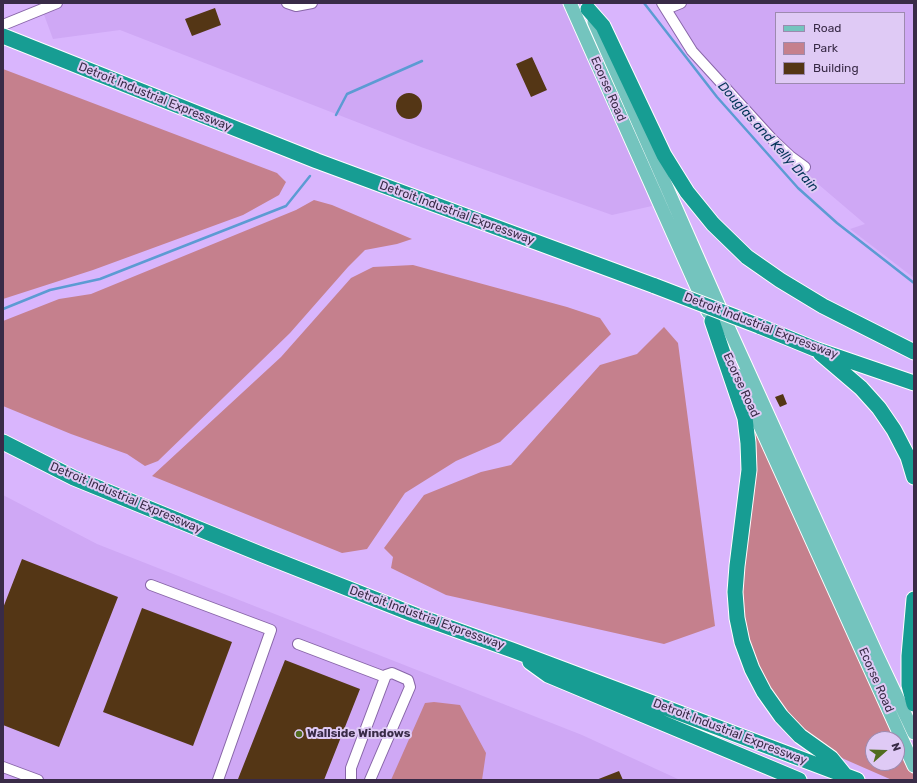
<!DOCTYPE html>
<html>
<head>
<meta charset="utf-8">
<style>
	body { margin:0 }
	#map { position:relative; width:917px; height:783px; overflow:hidden; background:#d9b5fd; font-family:Rubik,sans-serif }
	canvas { display:block }
	.frame { position:absolute; inset:0; border:4px solid #392b47; pointer-events:none }
	.legend { position:absolute; left:775px; top:12px; width:130px; height:72px; box-sizing:border-box; background:#dfcaf5; border:1px solid #9d8aaf; margin:0; padding:5px 7px; list-style:none; font-size:12px; color:#392b47 }
	.legend li { display:flex; align-items:center; gap:8px; height:20px }
	.legend b { width:20px; border:1px solid #9d8aaf }
	.north { position:absolute; left:865px; top:731px; width:40px; height:40px; box-sizing:border-box; background:#dfcaf5; border:1px solid #9d8aaf; border-radius:50%; rotate:70deg; font-size:11px; font-weight:700; line-height:16px; text-align:center; color:#392b47 }
	.north::after { content:''; display:block; margin:auto; width:14px; height:18px; background:#516c1f; clip-path:polygon(50% 0,100% 100%,50% 72%,0 100%) }
</style>
</head>
<body>
<div id="map">
<canvas width="917" height="783"></canvas>
<div class="frame"></div>
<ul class="legend">
<li><b style="height:5px;background:#74c4be"></b>Road</li>
<li><b style="height:11px;background:#c5808d"></b>Park</li>
<li><b style="height:11px;background:#543615"></b>Building</li>
</ul>
<div class="north">N</div>
</div>
<script>
const ctx = document.querySelector('canvas').getContext('2d');
ctx.lineJoin = 'round';
function fillPath(path, color) { ctx.fillStyle = color; ctx.fill(path, 'evenodd'); }
const poly = rows => new Path2D(rows.map(r => 'M' + r).join(''));
function stroke(path, color, width, dash) { ctx.strokeStyle = color; ctx.lineWidth = width; ctx.lineCap = dash ? 'butt' : 'round'; ctx.setLineDash(dash || []); ctx.stroke(path); }
function label(font, color, halo, rows, align = 'center') {
  ctx.font = font + ' Rubik,sans-serif'; ctx.lineWidth = 4; ctx.setLineDash([]); ctx.textBaseline = 'middle'; ctx.strokeStyle = halo; ctx.fillStyle = color; for (const [text, x, y, turn = 0] of rows) {
    ctx.save(); ctx.translate(x, y); ctx.rotate((+turn || 0) * Math.PI / 180); ctx.textAlign = isNaN(turn) ? turn : align; if (halo) ctx.strokeText(text, 0, 0); ctx.fillText(text, 0, 0); ctx.restore();
  }
}
fillPath(poly([
	[67,3,562,3,612,108,652,206,612,215,421,147,120,30,53,39,43,12],
	[657,3,914,3,914,278,850,229,865,224,791,161,737,109,701,69],
	[776,13,904,13,904,83,776,83],
	[3,495,97,544,582,735,680,780,3,780]
]), '#cfa8f5');
fillPath(poly([
	[3,69,277,173,286,182,279,195,243,215,93,270,3,299],
	[314,200,332,205,412,239,397,244,365,250,348,267,290,333,158,461,145,466,127,454,71,434,3,406,3,321,59,299,91,294,296,210],
	[413,265,567,307,600,318,611,334,500,442,456,461,405,493,367,549,342,553,152,476,281,357,351,278,373,267],
	[664,327,678,343,715,626,664,644,446,595,391,568,393,557,384,548,424,495,481,472,511,465,600,365,637,354],
	[756,432,914,775,914,780,892,780,844,759,826,748,812,738,779,703,766,684,748,638,742,598,753,434],
	[873,739,897,739,897,763,873,763],
	[434,702,460,705,486,753,482,780,391,780,425,703]
]), '#c5808d');
stroke(poly([
	[644,3,717,97,798,188,837,223,914,283],
	[336,115,347,94,422,61],
	[3,309,50,290,100,279,286,206,310,176]
]), '#5c9bd3', 2.5);
fillPath(poly([
	[215,8,221,25,192,36,185,19],
	[532,57,547,90,531,97,516,64],
	'396 106a13 13 0 1 1 26 0a13 13 0 1 1-26 0Z',
	[783,394,787,404,780,407,775,397],
	[22,559,118,597,59,747,3,725,3,608],
	[142,608,232,642,193,746,103,712],
	[285,660,360,689,324,780,241,780,238,779],
	[619,771,623,780,596,780]
]), '#543615');
const minor = poly([
	[287,3,296,6,312,3],
	[662,3,692,51,773,140,790,156,805,167],
	[666,9,681,3],
	[3,25,57,3],
	[151,585,271,630,218,780],
	[298,644,385,677],
	[3,767,38,780],
	[351,780,351,768,386,675,392,673,408,680,410,687,370,780]
]);
const major = poly([
	[570,3,708,312],
	[594,22,730,331,877,655,914,733],
	[737,375,914,766]
]);
const highway = poly([
	[588,9,603,26,664,155,687,192,713,224,747,257,780,280,823,306,914,352],
	[3,36,317,161,655,286],
	[712,321,745,418,748,443,749,470,737,566,735,592,737,618,742,642,752,669,764,692,781,716,800,736,831,758,844,774],
	[759,326,815,349,914,383],
	[820,353,861,388,879,408,894,430,908,457,914,477],
	[3,442,74,478,263,555,415,615,512,650,857,780],
	[914,599,909,656,909,685,914,704],
	[530,662,548,675,799,780]
]);
stroke(minor, '#8866a8', 12);
stroke(major, '#fff', 15);
stroke(highway, '#fff', 17);
stroke(minor, '#fff', 10);
stroke(major, '#74c4be', 13);
stroke(highway, '#179d93', 15);
const highwayBridge = poly([
	[655,286,759,326]
]);
stroke(highwayBridge, '#fff', 17, []);
stroke(highwayBridge, '#179d93', 15);
for (const [x, y, r, color] of [
	[299,734,4,"#516c1f"]
]) { const dot = new Path2D(); dot.arc(x, y, r, 0, 2 * Math.PI); ctx.fillStyle = color; ctx.fill(dot); stroke(dot, '#dfcaf5', 1.5); }
label('12px', '#392b47', '#dfcaf5', [
	["Ecorse Road",608,89,66],
	["Detroit Industrial Expressway",155,97,22],
	["Detroit Industrial Expressway",457,213,20],
	["Detroit Industrial Expressway",761,326,21],
	["Ecorse Road",741,385,65],
	["Detroit Industrial Expressway",126,498,23],
	["Detroit Industrial Expressway",427,618,20],
	["Ecorse Road",876,680,66],
	["Detroit Industrial Expressway",730,732,21]
]);
label('bold 12px', '#392b47', '#dfcaf5', [
	["Wallside Windows",307,734]
], 'left');
label('italic 13px', '#003256', '#dfcaf5', [
	["Douglas and Kelly Drain",768,137,48]
]);
</script>
</body>
</html>
